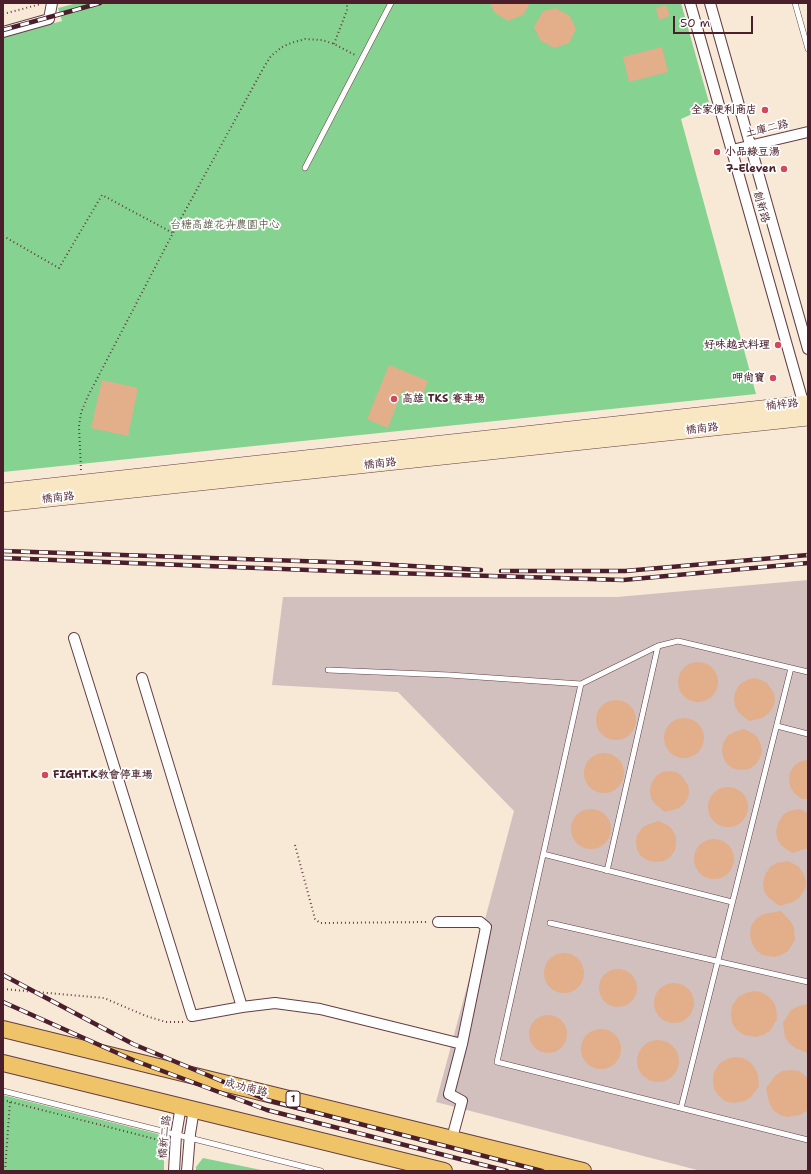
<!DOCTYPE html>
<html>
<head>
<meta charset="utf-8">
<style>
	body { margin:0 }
	#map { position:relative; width:811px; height:1174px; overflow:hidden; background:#f7e9d6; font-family:"Shantell Sans",sans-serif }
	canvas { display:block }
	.frame { position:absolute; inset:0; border:4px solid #4a1f2b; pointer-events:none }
	.scale { position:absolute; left:673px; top:16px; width:80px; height:18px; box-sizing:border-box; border:2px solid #4a1f2b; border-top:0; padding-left:5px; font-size:12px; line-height:14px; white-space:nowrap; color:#4a1f2b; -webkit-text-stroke:3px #fff; paint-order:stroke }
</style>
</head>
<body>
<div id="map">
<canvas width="811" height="1174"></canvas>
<div class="frame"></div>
<div class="scale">50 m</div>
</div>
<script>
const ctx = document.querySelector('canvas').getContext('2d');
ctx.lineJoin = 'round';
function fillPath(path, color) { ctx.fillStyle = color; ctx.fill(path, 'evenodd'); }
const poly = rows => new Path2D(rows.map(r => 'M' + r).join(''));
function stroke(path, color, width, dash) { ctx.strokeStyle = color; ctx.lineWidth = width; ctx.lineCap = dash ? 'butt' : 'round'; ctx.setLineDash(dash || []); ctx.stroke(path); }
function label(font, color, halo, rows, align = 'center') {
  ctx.font = font + ' "Shantell Sans","LXGW WenKai TC",sans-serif'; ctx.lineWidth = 3.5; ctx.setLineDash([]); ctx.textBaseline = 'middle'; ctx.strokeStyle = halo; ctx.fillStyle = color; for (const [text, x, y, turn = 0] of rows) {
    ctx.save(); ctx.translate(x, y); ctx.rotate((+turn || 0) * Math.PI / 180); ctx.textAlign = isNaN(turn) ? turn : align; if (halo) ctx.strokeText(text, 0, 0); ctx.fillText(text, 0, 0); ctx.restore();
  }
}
fillPath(poly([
	[808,580,808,1171,701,1171,436,1102,514,811,398,692,272,685,283,597,617,597]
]), '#d1c0bd');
fillPath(poly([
	[77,3,681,3,710,106,681,119,756,394,3,472,3,37,62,21,58,8],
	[3,1095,158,1134,164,1148,164,1171,3,1171],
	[203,1158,266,1171,196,1171,196,1167]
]), '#86d290');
fillPath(poly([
	[490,3,530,3,523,15,508,21,495,13],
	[666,5,670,16,659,20,656,8],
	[556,8,570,16,576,29,569,43,554,48,540,40,534,27,543,11],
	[662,47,668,72,629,82,623,57],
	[389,365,428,381,421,399,402,391,388,428,367,419],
	[102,380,138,388,128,436,91,428],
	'678 682a20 20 0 1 1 40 0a20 20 0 1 1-40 0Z',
	[754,678,761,680,767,683,774,693,775,700,773,707,768,714,762,718,749,721,739,713,735,706,734,699,735,692,740,684,747,680],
	'596 720a20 20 0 1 1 40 0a20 20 0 1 1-40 0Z',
	'664 738a20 20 0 1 1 40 0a20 20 0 1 1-40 0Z',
	[744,729,754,734,758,738,761,745,762,751,760,758,755,765,749,769,739,770,732,768,727,764,723,757,722,750,723,743,728,735,734,732],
	'584 773a20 20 0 1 1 40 0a20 20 0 1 1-40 0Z',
	[808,760,808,799,802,799,794,793,790,786,789,779,790,772,795,765,801,761],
	[669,771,676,772,681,775,688,785,689,792,688,798,683,805,677,809,665,812,655,804,651,798,650,791,651,784,656,776,662,772],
	'708 807a20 20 0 1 1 40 0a20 20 0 1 1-40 0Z',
	[800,809,808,813,808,848,792,853,781,845,777,838,776,831,778,823,783,815,789,811],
	'571 829a20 20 0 1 1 40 0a20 20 0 1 1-40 0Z',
	[659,821,669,826,673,831,676,836,676,843,675,850,670,857,664,861,654,862,647,860,641,856,637,850,636,842,637,835,643,827,649,824],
	'694 859a20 20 0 1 1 40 0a20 20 0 1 1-40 0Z',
	[788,861,798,866,802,871,805,877,806,884,804,891,799,898,793,902,780,906,769,898,764,891,763,883,765,875,770,867,777,863],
	[781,911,791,922,794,928,795,940,788,951,781,955,774,957,762,955,756,950,752,943,750,935,751,926,757,918,764,914],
	'544 973a20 20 0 1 1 40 0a20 20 0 1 1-40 0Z',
	'599 988a19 19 0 1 1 38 0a19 19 0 1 1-38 0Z',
	'654 1003a20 20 0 1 1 40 0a20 20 0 1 1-40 0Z',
	[754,991,761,992,768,996,773,1001,776,1008,777,1019,770,1031,763,1035,756,1037,744,1035,737,1030,732,1023,731,1014,732,1006,738,997,746,993],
	[808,1004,808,1053,797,1049,790,1044,785,1037,783,1023,791,1010,799,1006],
	'529 1034a19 19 0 1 1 38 0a19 19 0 1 1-38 0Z',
	'581 1049a20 20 0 1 1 40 0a20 20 0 1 1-40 0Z',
	'637 1061a21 21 0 1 1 42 0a21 21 0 1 1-42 0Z',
	[735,1057,743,1058,750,1062,754,1067,758,1074,759,1086,751,1097,745,1101,733,1103,725,1101,719,1096,714,1089,713,1080,714,1072,720,1063,727,1059],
	[791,1070,799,1071,808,1078,808,1110,800,1115,788,1117,780,1115,773,1110,769,1102,766,1088,775,1076,782,1071]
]), '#e3ae8a');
const lane = poly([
	[795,3,808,49],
	[305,168,391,3],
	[328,670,449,675,581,684,658,646,678,641,808,672],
	[581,684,497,1062,808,1140],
	[777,726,808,734],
	[543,854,732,902],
	[607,871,658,646],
	[550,923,808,982],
	[3,1091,321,1171],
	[681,1108,791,668]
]);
const street = poly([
	[690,3,805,409],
	[710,3,808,349],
	[3,32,49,19,52,3],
	[732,150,808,132],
	[74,638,192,1016,242,1007,275,1003,320,1009,462,1044],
	[142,678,242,1007],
	[438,922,480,922,486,927,462,1044,449,1094,462,1101,452,1138],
	[174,1171,176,1135,181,1106],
	[187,1171,190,1134,194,1109]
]);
const secondary = poly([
	[3,491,808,403],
	[3,504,808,418]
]);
const primary = poly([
	[3,1029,583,1171],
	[3,1063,444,1171]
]);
stroke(lane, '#643d45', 6);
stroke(street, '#643d45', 12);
stroke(secondary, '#643d45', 16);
stroke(primary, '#643d45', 18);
stroke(poly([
	[3,14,41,4],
	[334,44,347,10,347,3],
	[3,236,59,268,102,195,173,233],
	[81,470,79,426,81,413,87,398,173,233,264,67,271,56,282,47,291,43,305,39,322,40,334,44,355,55],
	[295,845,315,919,320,923,429,922],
	[3,989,104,998,146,1016,166,1022,185,1022],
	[3,1100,167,1142],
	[5,1171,10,1102]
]), '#643d45', 2, [1, 3]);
stroke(lane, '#fff', 5);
stroke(street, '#fff', 10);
stroke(secondary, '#f9e7c3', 15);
stroke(primary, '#efc469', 16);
const rail = poly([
	[3,30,100,3],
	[3,551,360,563,481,570],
	[3,558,360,572,623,580,808,563],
	[501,571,625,571,808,555],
	[3,975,133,1044,267,1100,542,1171],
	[3,1002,133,1060,267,1110,507,1171]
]);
stroke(rail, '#4a1f2b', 4.5);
stroke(rail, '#fff', 3, [9]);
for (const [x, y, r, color] of [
	[765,110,4,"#d1495b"],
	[717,152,4,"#d1495b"],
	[784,169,4,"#d1495b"],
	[778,345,4,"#d1495b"],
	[773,378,4,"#d1495b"],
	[394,399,4,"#d1495b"],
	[45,775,4,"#d1495b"]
]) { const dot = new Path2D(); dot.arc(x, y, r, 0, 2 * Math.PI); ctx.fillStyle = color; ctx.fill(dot); stroke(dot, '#fff', 1.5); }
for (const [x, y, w] of [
	[293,1099,14]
]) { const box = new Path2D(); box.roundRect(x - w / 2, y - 8, w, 16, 3); ctx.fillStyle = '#fff'; ctx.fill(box); stroke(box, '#4a1f2b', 1); }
label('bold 10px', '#4a1f2b', null, [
	["1",293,1099]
]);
label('bold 11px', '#4a1f2b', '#fff', [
	["全家便利商店",757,110],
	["小品綠豆湯",725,152,"left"],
	["7-Eleven",776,169],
	["好味越式料理",770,345],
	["呷尚寶",765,378],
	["高雄 TKS 賽車場",402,399,"left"],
	["FIGHT.K教會停車場",53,775,"left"]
], 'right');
label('11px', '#4a1f2b', '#fff', [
	["土庫二路",767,129,-13],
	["創新路",761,207,74],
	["楠梓路",782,405,-6],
	["橋南路",702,429,-6],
	["橋南路",380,464,-6],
	["橋南路",58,498,-6],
	["成功南路",246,1088,14],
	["橋新二路",165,1137,-84]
]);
label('11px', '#5f5e4e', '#fff', [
	["台糖高雄花卉農園中心",225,225]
]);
</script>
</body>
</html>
